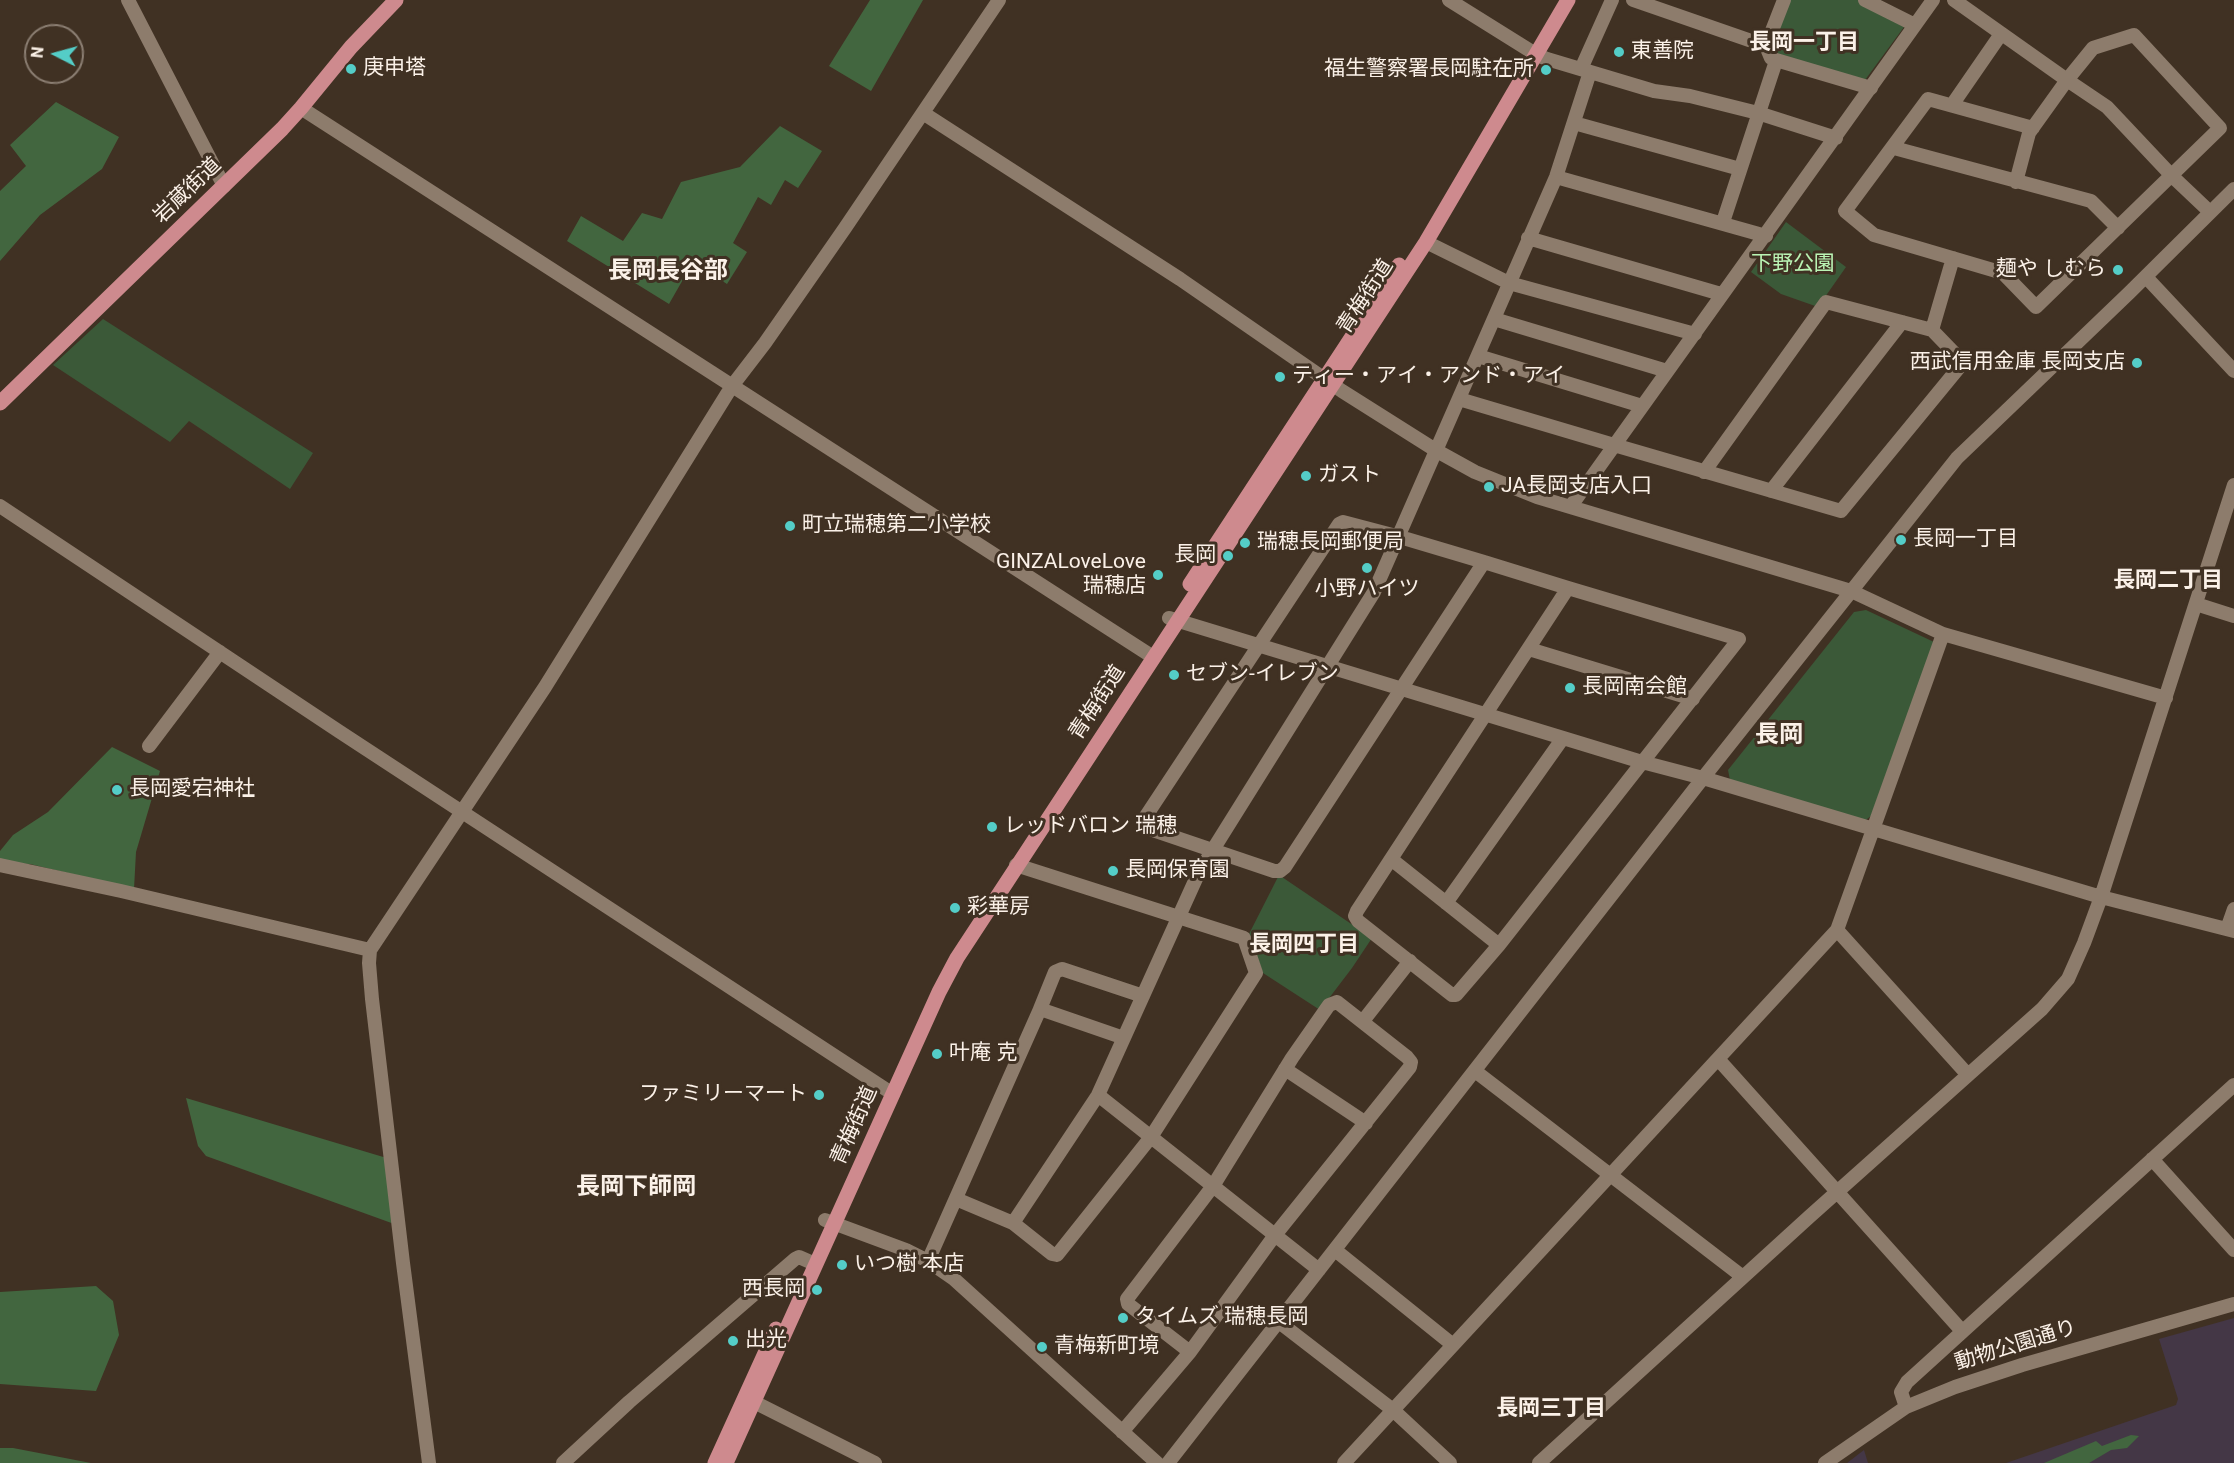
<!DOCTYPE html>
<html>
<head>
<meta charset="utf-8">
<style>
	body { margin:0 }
	#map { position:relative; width:2234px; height:1463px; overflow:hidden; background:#403123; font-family:Roboto,sans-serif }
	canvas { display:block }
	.north { position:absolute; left:24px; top:24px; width:60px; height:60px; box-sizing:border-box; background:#403123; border:2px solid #8b7e72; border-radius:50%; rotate:276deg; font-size:16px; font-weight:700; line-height:24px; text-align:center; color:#fbf1e8 }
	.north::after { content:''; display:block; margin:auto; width:21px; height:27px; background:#54cdc7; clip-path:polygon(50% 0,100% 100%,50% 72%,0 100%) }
</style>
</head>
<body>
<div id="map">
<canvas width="2234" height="1463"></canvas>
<div class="north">N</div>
</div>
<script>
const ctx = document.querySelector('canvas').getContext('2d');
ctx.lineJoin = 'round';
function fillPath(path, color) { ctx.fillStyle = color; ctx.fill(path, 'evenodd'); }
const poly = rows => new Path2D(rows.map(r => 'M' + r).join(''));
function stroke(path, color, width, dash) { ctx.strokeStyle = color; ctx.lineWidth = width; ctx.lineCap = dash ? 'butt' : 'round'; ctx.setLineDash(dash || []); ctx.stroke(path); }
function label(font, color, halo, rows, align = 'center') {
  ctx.font = font + ' Roboto,"Noto Sans JP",sans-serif'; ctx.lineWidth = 6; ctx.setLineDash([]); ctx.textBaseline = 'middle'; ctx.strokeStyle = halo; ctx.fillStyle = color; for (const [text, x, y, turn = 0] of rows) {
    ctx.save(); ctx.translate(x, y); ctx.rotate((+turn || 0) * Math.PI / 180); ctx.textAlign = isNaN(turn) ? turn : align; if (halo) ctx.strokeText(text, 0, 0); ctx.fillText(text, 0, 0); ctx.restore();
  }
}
fillPath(poly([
	[2234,1318,2234,1463,2006,1463,2176,1405,2178,1399,2159,1339],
	[1864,1450,1868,1463,1847,1463]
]), '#443746');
fillPath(poly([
	[1787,0,1858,0,1904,27,1865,80,1772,54,1770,45],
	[1786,222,1846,267,1818,307,1781,294,1751,272],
	[103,319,313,453,290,489,189,421,170,442,53,365],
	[1866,610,1934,642,1871,816,1863,822,1730,780,1728,770,1854,612],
	[1279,875,1372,938,1352,968,1320,1010,1263,973,1249,934]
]), '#3b5938');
fillPath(poly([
	[870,0,923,0,871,91,829,66],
	[56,102,119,137,102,169,40,215,0,261,0,191,26,166,10,145],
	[780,126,822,151,798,188,785,180,771,205,758,197,733,243,747,252,727,284,693,262,669,304,567,241,581,216,623,241,642,213,662,219,681,182,740,167],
	[112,747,160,771,136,852,134,889,30,864,0,863,0,851,13,835,48,812],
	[186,1098,390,1159,397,1225,206,1156,198,1146],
	[96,1286,113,1301,119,1335,96,1391,0,1384,0,1292],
	[2131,1435,2139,1436,2127,1448,2111,1450,2089,1463,2044,1463,2096,1441,2102,1446],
	[0,1448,13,1448,91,1463,0,1463]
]), '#42663f');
stroke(poly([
	[128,0,224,186],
	[1449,0,1537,55,1547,59,1654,91,1690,96,1758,113,1836,138],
	[1633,0,1766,46],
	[1865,0,1915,25],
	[1954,0,2067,80,2107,107,2172,176,2210,212],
	[1776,60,1871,88],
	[1581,69,1612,0],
	[1952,105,2001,34],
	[301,108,1153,657],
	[923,113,1180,279,1342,391,1437,451,1475,472,1537,497,1851,591,1943,634,2166,698],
	[1574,123,1740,169],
	[1894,148,2091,201,2118,228],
	[1556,177,1766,236],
	[2016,182,2029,133,2067,80,2093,48,2134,35,2220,128,2036,307,2003,273,1874,235,1845,211,1928,99,2033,128],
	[1723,222,1774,67,1776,60,1771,58,1766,46,1784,0],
	[1528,238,1721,294],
	[1426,242,1509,283,1695,334],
	[2146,277,2234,371],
	[1494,319,1667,371],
	[1932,330,1953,258],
	[1478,356,1642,406],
	[1459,399,1614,445,1841,511,1961,365,1961,360,1932,330,1826,302,1704,472],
	[1771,491,1902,322],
	[0,506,340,732,893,1094],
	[1571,506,1933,0],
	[1484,562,1285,867,1280,871,1274,871,1150,829,1147,826,1145,822,1146,816,1339,524,1343,522,1400,537,1484,562,1568,588,1739,639,1499,945,1456,995,1452,995,1358,921,1355,916,1357,911,1568,588],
	[2196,604,2234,616],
	[1169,618,1642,762,1703,778,2101,897,2234,931],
	[1529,649,1693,699],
	[149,746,220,652],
	[1391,859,1499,945],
	[0,865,121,891,370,950],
	[1446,903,1563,738],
	[2227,929,2234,909],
	[1837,930,1968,1075],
	[1337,1002,1407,1057,1411,1062,1410,1067,1275,1235,1190,1352,1128,1304,1127,1299,1213,1186,1292,1058,1329,1005,1337,1002],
	[1040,1009,1055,972,1062,969,1143,996],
	[1363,1021,1410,961],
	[1718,1059,1962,1331],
	[1285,1069,1366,1123],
	[1475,1071,1743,1277],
	[1098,1095,1319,1270],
	[2152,1159,2234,1250],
	[956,1199,1013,1223,1052,1254,1057,1255,1151,1137,1256,973,1244,938,1016,865],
	[825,1220,906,1250,928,1261,954,1279,1157,1463],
	[1013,1223,1098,1095,1199,872,1374,592,1556,177,1590,72],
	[1335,1250,1453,1345],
	[928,1261,1040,1009,1124,1038],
	[1279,1322,1393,1410,1450,1463],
	[754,1402,875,1463],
	[1906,1407,1901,1392,1907,1382,2234,1085],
	[1122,1432,1190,1352],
	[429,1463,403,1263,372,999,369,963,370,950,545,687,732,386,765,343,845,228,999,0],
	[563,1463,629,1402,795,1259,799,1257,815,1264],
	[1168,1463,1703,778,1957,458,2129,293,2234,189],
	[1344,1463,1837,930,1943,634],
	[1539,1463,1809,1217,2042,1009,2068,979,2084,943,2101,897,2234,485],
	[1825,1463,1906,1407,1955,1387,2022,1365,2234,1304]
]), '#8d7c6c', 14);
stroke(poly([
	[0,403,282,129,301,108,351,47,396,0],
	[1190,584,1399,265],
	[715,1463,776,1329],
	[726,1463,939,992,957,958,1426,242,1568,0]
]), '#ce8a8e', 15);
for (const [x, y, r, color] of [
	[1619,52,6,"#54cdc7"],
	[351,69,6,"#54cdc7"],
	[1546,70,6,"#54cdc7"],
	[2118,270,6,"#54cdc7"],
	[2137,363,6,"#54cdc7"],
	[1280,377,6,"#54cdc7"],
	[1306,476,6,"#54cdc7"],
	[1489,487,6,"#54cdc7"],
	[790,526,6,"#54cdc7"],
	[1901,540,6,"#54cdc7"],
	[1245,543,6,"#54cdc7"],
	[1228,556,6,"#54cdc7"],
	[1367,568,6,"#54cdc7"],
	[1158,575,6,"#54cdc7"],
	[1174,675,6,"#54cdc7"],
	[1570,688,6,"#54cdc7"],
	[117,790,6,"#54cdc7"],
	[992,827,6,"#54cdc7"],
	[1113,871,6,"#54cdc7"],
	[955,908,6,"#54cdc7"],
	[937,1054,6,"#54cdc7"],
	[819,1095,6,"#54cdc7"],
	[842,1265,6,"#54cdc7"],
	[817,1290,6,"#54cdc7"],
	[1123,1318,6,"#54cdc7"],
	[733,1341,6,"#54cdc7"],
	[1042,1347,6,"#54cdc7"]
]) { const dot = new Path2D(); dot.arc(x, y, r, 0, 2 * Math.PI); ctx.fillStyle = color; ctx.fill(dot); stroke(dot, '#403123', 2); }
label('21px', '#fbf1e8', '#403123', [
	["東善院",1631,52],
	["庚申塔",363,69],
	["福生警察署長岡駐在所",1534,70,"right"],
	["麺や しむら",2106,270,"right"],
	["西武信用金庫 長岡支店",2125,363,"right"],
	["ティー・アイ・アンド・アイ",1292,377],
	["ガスト",1318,476],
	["JA長岡支店入口",1501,487],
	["町立瑞穂第二小学校",802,526],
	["長岡一丁目",1913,540],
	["瑞穂長岡郵便局",1257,543],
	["長岡",1216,556,"right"],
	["GINZALoveLove",1146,563,"right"],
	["瑞穂店",1146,587,"right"],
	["小野ハイツ",1367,590,"center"],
	["セブン-イレブン",1186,675],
	["長岡南会館",1582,688],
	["長岡愛宕神社",129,790],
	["レッドバロン 瑞穂",1004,827],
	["長岡保育園",1125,871],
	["彩華房",967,908],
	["叶庵 克",949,1054],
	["ファミリーマート",807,1095,"right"],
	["いつ樹 本店",854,1265],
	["西長岡",805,1290,"right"],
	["タイムズ 瑞穂長岡",1135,1318],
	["出光",745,1341],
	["青梅新町境",1054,1347]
], 'left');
label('21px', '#fbf1e8', '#403123', [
	["岩蔵街道",188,191,-44],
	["青梅街道",1366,297,-57],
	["青梅街道",1098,703,-57],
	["青梅街道",855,1126,-66],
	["動物公園通り",2016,1346,-17]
]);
label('21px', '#baf4b4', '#403123', [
	["下野公園",1793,265]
]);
label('bold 22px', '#fbf1e8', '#403123', [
	["長岡一丁目",1804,43],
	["長岡二丁目",2168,581],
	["長岡四丁目",1304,945],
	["長岡三丁目",1551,1409]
]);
label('bold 24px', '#fbf1e8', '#403123', [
	["長岡長谷部",668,272],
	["長岡",1779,736],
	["長岡下師岡",636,1188]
]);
</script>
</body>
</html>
